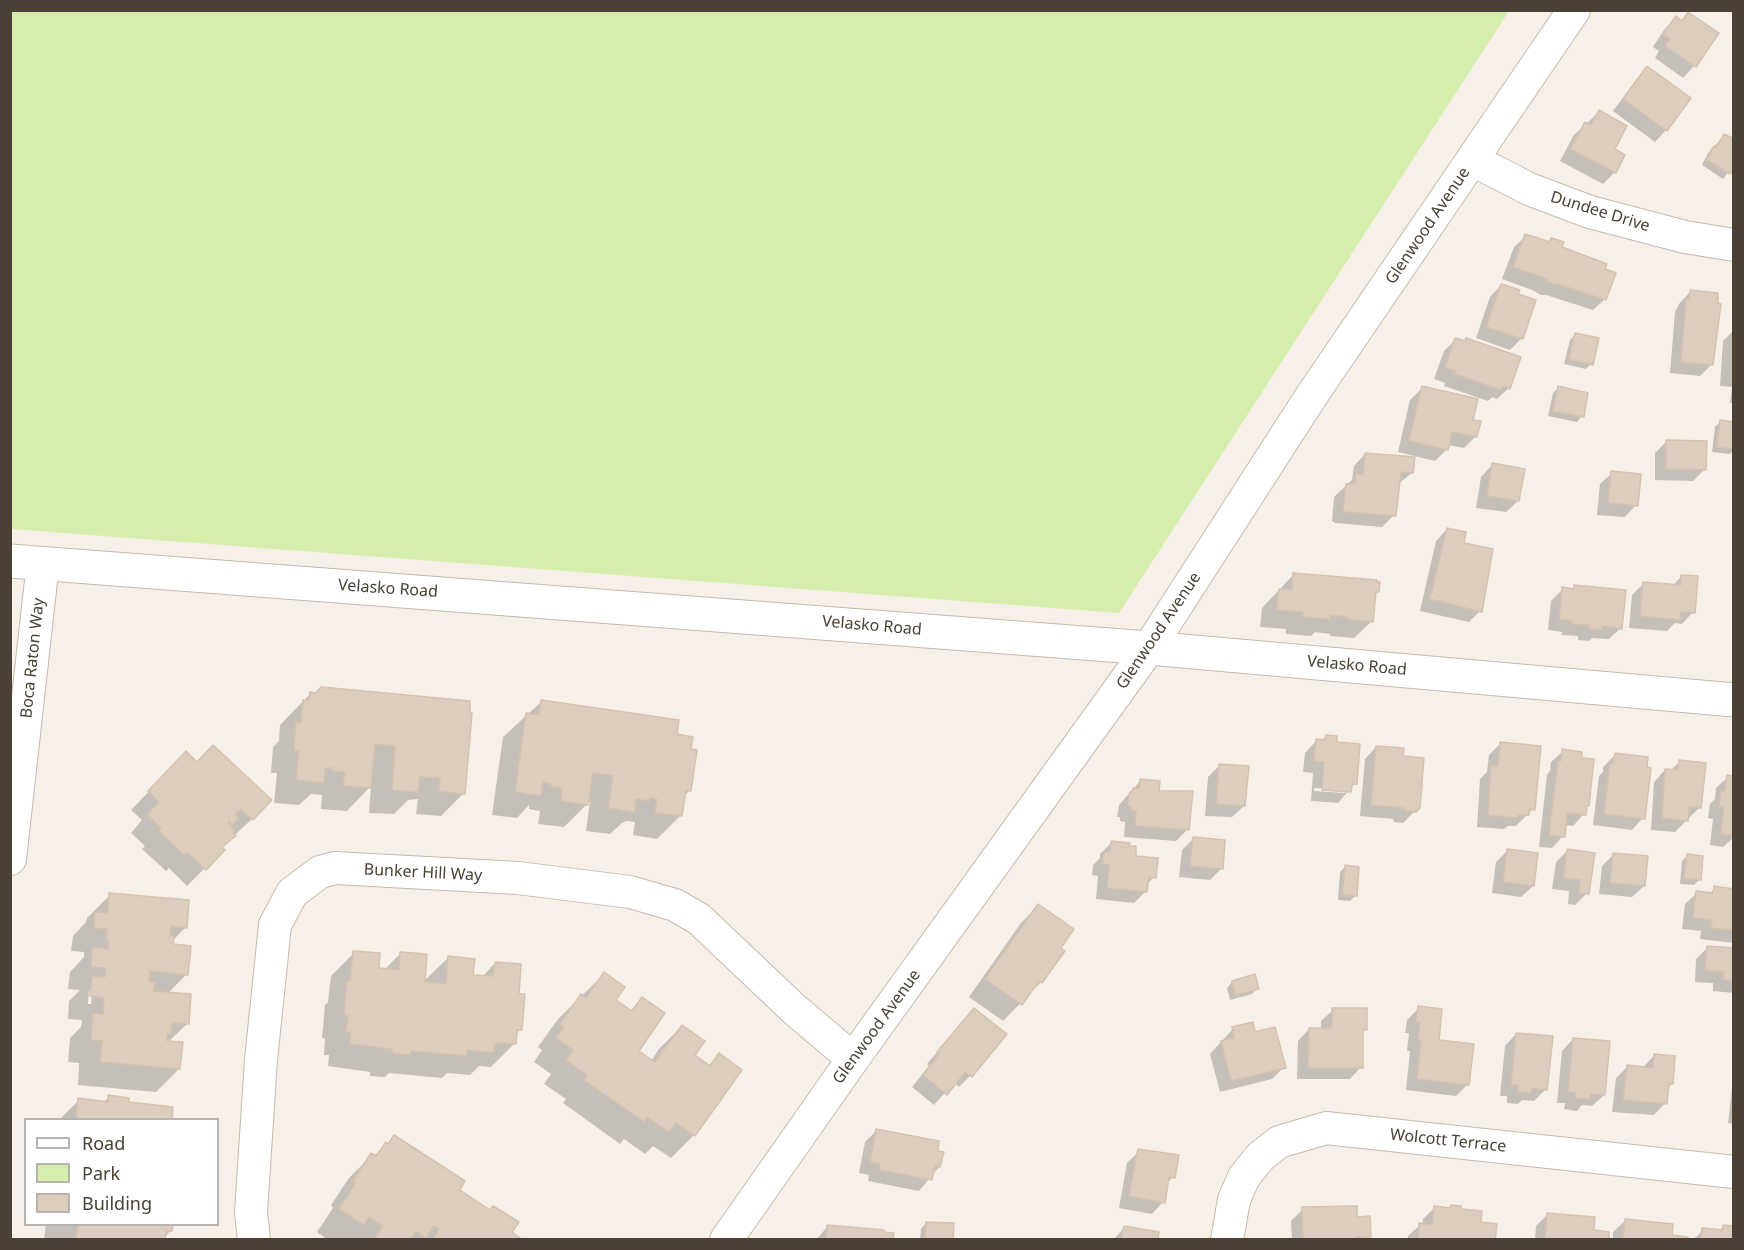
<!DOCTYPE html>
<html>
<head>
<meta charset="utf-8">
<style>
	body { margin:0 }
	#map { position:relative; width:1744px; height:1250px; overflow:hidden; background:#f6f0e8; font-family:"Noto Sans",sans-serif }
	canvas { display:block }
	.frame { position:absolute; inset:0; border:12px solid #4a4036; pointer-events:none }
	.legend { position:absolute; left:24px; top:1118px; width:195px; height:108px; box-sizing:border-box; background:#fff; border:2px solid #b7b3af; margin:0; padding:8px 10px; list-style:none; font-size:18px; color:#4a4036 }
	.legend li { display:flex; align-items:center; gap:12px; height:30px }
	.legend b { width:30px; border:2px solid #b7b3af }
</style>
</head>
<body>
<div id="map">
<canvas width="1744" height="1250"></canvas>
<div class="frame"></div>
<ul class="legend">
<li><b style="height:8px;background:#fff"></b>Road</li>
<li><b style="height:16px;background:#d6eead"></b>Park</li>
<li><b style="height:16px;background:#dccebf"></b>Building</li>
</ul>
</div>
<script>
const ctx = document.querySelector('canvas').getContext('2d');
ctx.lineJoin = 'round';
function fillPath(path, color) { ctx.fillStyle = color; ctx.fill(path, 'evenodd'); }
const poly = rows => new Path2D(rows.map(r => 'M' + r).join(''));
function stroke(path, color, width, dash) { ctx.strokeStyle = color; ctx.lineWidth = width; ctx.lineCap = dash ? 'butt' : 'round'; ctx.setLineDash(dash || []); ctx.stroke(path); }
function label(font, color, halo, rows, align = 'center') {
  ctx.font = font + ' "Noto Sans",sans-serif'; ctx.lineWidth = 6; ctx.setLineDash([]); ctx.textBaseline = 'middle'; ctx.strokeStyle = halo; ctx.fillStyle = color; for (const [text, x, y, turn = 0] of rows) {
    ctx.save(); ctx.translate(x, y); ctx.rotate((+turn || 0) * Math.PI / 180); ctx.textAlign = isNaN(turn) ? turn : align; if (halo) ctx.strokeText(text, 0, 0); ctx.fillText(text, 0, 0); ctx.restore();
  }
}
fillPath(poly([
	[10,11,11,10,1509,11,1119,613,11,529]
]), '#d6eead');
fillPath(poly([
	[1688,14,1717,34,1694,66,1683,78,1655,58,1659,51,1653,47,1664,30,1676,18,1681,22],
	[1648,68,1666,130,1655,142,1613,111,1636,80],
	[1599,112,1615,172,1603,184,1560,161,1574,135],
	[1724,136,1734,165,1723,179,1702,165,1708,153],
	[1526,236,1548,243,1552,240,1560,247,1603,270,1605,299,1593,310,1546,295,1541,295,1532,290,1502,279,1514,247],
	[1501,285,1516,295,1522,338,1510,350,1476,338,1490,297],
	[1690,292,1711,365,1700,376,1670,373,1675,312,1679,304],
	[1734,330,1734,403,1730,403,1732,387,1720,386,1723,341],
	[1576,334,1591,364,1586,369,1564,364,1570,340],
	[1455,340,1509,388,1497,399,1492,397,1488,401,1444,386,1445,383,1434,379,1444,351],
	[1422,388,1471,421,1476,436,1464,448,1448,445,1447,449,1435,461,1398,452,1410,400],
	[1558,388,1582,416,1577,422,1548,416,1553,393],
	[1720,422,1734,423,1734,450,1730,454,1712,452,1715,427],
	[1667,441,1705,469,1693,481,1655,480,1655,453],
	[1365,454,1412,473,1398,484,1394,515,1382,527,1335,523,1332,521,1334,497,1352,480,1354,466],
	[1492,465,1518,501,1506,512,1476,508,1481,477],
	[1612,473,1636,505,1625,517,1597,515,1600,484],
	[1447,529,1463,544,1480,611,1469,622,1420,611,1436,541],
	[1294,574,1378,591,1374,595,1372,621,1354,638,1330,636,1330,634,1315,632,1311,636,1286,634,1286,629,1260,627,1262,608],
	[1682,576,1693,612,1682,624,1675,623,1667,631,1629,628,1632,595,1644,583,1672,586],
	[1575,587,1621,628,1609,639,1592,638,1589,641,1578,640,1578,636,1561,635,1562,632,1548,630,1551,601,1563,589,1572,590],
	[322,688,464,793,441,816,416,814,418,799,408,800,394,814,369,813,371,786,347,811,321,809,322,795,311,794,299,805,274,803,277,773,271,773,273,747,279,741,280,725,310,694,316,694],
	[541,702,675,736,690,790,683,797,680,816,657,839,633,835,635,822,627,821,622,823,610,834,586,831,590,801,564,827,538,824,540,811,529,809,529,805,517,818,492,815,503,737],
	[1326,736,1335,744,1355,783,1338,803,1311,801,1313,773,1303,772,1305,753,1316,741,1321,741],
	[1314,788,1348,790,1345,793,1314,791],
	[1501,743,1533,809,1516,826,1508,826,1504,829,1477,827,1480,779,1487,772,1489,755],
	[1376,747,1401,757,1419,807,1403,823,1394,822,1393,819,1360,816,1365,759],
	[1563,751,1587,806,1584,814,1573,826,1564,825,1563,836,1552,848,1539,847,1547,774,1550,771,1551,762],
	[186,753,252,819,221,848,223,850,187,886,169,868,166,871,142,849,145,846,131,833,142,820,131,810],
	[1615,755,1643,818,1632,830,1593,825,1599,776,1603,772,1603,767],
	[1679,762,1700,807,1675,832,1651,830,1654,782,1665,770,1670,771],
	[1220,765,1244,806,1232,817,1205,816,1208,777],
	[1728,777,1734,777,1734,837,1723,847,1710,845,1713,819,1708,818,1710,804,1715,799,1716,788],
	[1141,780,1158,792,1187,830,1176,841,1124,837,1125,822,1120,821,1120,817,1117,817,1119,805],
	[1193,839,1221,869,1210,880,1179,877,1182,850],
	[1112,842,1134,857,1154,877,1146,885,1145,892,1134,903,1096,899,1098,876,1092,875,1093,865,1100,858,1100,854],
	[1507,851,1533,886,1521,897,1492,893,1496,862],
	[1567,851,1587,893,1575,905,1568,904,1569,891,1552,889,1556,862],
	[1613,855,1644,886,1632,897,1599,894,1602,866],
	[1688,855,1699,880,1694,885,1680,884,1682,861],
	[1345,867,1355,896,1350,901,1338,900,1340,872],
	[1715,888,1734,890,1734,943,1700,939,1701,931,1682,929,1685,904,1697,893,1709,894],
	[110,895,186,927,172,941,171,946,187,974,167,994,188,1023,168,1042,179,1069,156,1092,78,1085,79,1063,68,1062,70,1038,81,1027,82,1020,68,1019,69,1001,80,990,68,989,70,972,84,957,84,952,71,951,73,936,86,922,87,918],
	[92,988,91,1004,88,1004,89,991],
	[1038,906,1059,948,1041,982,1003,1021,969,997,1021,923],
	[1708,947,1734,950,1734,993,1713,991,1713,983,1695,982,1696,959],
	[354,953,377,969,384,970,401,953,423,982,449,957,471,976,482,977,495,963,517,995,520,1030,515,1035,514,1044,491,1067,479,1066,470,1075,447,1073,442,1078,389,1073,385,1077,370,1076,370,1072,328,1066,329,1055,324,1055,325,1038,322,1038,325,1005,328,1002,331,976],
	[604,974,614,1000,630,1011,643,999,637,1051,651,1061,659,1049,682,1026,693,1055,708,1066,719,1055,694,1135,671,1158,653,1146,645,1154,624,1139,620,1144,563,1103,566,1099,544,1084,551,1074,534,1062,542,1050,538,1047,558,1019],
	[1232,982,1257,988,1252,994,1230,1000,1227,988],
	[1419,1008,1437,1042,1468,1084,1456,1096,1406,1090,1410,1051,1407,1051,1409,1033,1405,1033,1407,1020],
	[974,1010,970,1076,959,1087,954,1083,934,1105,912,1087,929,1066,927,1064],
	[1333,1010,1365,1029,1362,1033,1361,1067,1350,1079,1297,1079,1298,1041,1309,1029,1321,1030,1321,1021],
	[1233,1029,1254,1034,1284,1067,1272,1079,1220,1092,1210,1054],
	[1516,1034,1546,1089,1534,1101,1522,1100,1518,1104,1507,1103,1507,1096,1500,1096,1505,1046],
	[1573,1039,1604,1095,1592,1106,1582,1105,1577,1111,1564,1109,1565,1103,1557,1103,1562,1051],
	[1655,1055,1672,1084,1667,1089,1665,1103,1654,1115,1612,1112,1616,1078,1628,1066,1643,1067],
	[1734,1071,1734,1124,1728,1123],
	[109,1097,127,1104,170,1120,59,1120,79,1100,103,1103],
	[876,1131,936,1152,939,1167,919,1191,868,1181,869,1175,859,1173,865,1142],
	[395,1137,458,1191,520,1240,328,1240,317,1232,333,1208,331,1205,349,1178,372,1155,374,1156],
	[1139,1151,1173,1177,1166,1185,1163,1202,1152,1214,1119,1208,1127,1163],
	[1451,1206,1479,1223,1494,1240,1408,1240,1408,1236,1420,1225,1423,1225,1423,1219,1435,1207,1449,1209],
	[1303,1209,1356,1218,1369,1236,1366,1240,1292,1240,1291,1221],
	[1548,1214,1592,1232,1607,1240,1535,1240,1536,1226],
	[1625,1221,1670,1236,1687,1240,1613,1240,1613,1232],
	[926,1223,952,1240,920,1240,921,1229],
	[46,1224,171,1224,170,1231,163,1240,44,1240],
	[828,1226,891,1240,816,1240],
	[1724,1226,1734,1233,1734,1240,1693,1240,1703,1230,1719,1231],
	[1124,1228,1156,1240,1113,1240]
]), '#0003');
const building = poly([
	[1688,12,1719,33,1696,67,1665,46,1670,39,1663,34,1676,16,1682,21,1688,12],
	[1647,66,1691,98,1667,131,1623,99,1647,66],
	[1599,110,1627,126,1615,149,1625,155,1616,173,1570,149,1585,122,1591,125,1599,110],
	[1724,134,1734,139,1734,168,1730,174,1706,159,1714,146,1716,148,1724,134],
	[1525,234,1550,242,1551,238,1564,242,1562,247,1607,264,1605,269,1616,273,1606,300,1558,284,1553,284,1544,278,1513,267,1525,234],
	[1501,284,1520,290,1518,294,1536,300,1523,339,1486,327,1501,284],
	[1690,290,1718,293,1718,303,1721,304,1713,365,1681,362,1686,299,1689,300,1690,290],
	[1575,333,1599,338,1593,365,1569,359,1575,333],
	[1455,338,1465,341,1466,338,1521,357,1510,389,1503,386,1501,390,1454,374,1456,371,1445,368,1455,338],
	[1422,386,1478,399,1473,420,1481,421,1477,437,1452,432,1448,450,1409,441,1422,386],
	[1558,386,1588,393,1584,417,1553,411,1558,386],
	[1720,420,1734,422,1734,449,1717,447,1720,420],
	[1666,440,1707,441,1706,470,1666,469,1666,440],
	[1365,453,1415,457,1413,473,1401,472,1396,516,1345,512,1343,509,1346,484,1355,483,1356,474,1363,475,1365,453],
	[1492,463,1525,469,1519,501,1487,496,1492,463],
	[1611,471,1641,474,1638,506,1608,503,1611,471],
	[1447,528,1466,532,1464,543,1493,549,1482,612,1430,599,1447,528],
	[1293,573,1377,580,1377,582,1380,582,1379,592,1376,592,1373,622,1347,619,1347,617,1330,615,1330,619,1303,617,1303,612,1277,610,1279,589,1292,590,1293,573],
	[1681,575,1698,576,1695,613,1681,612,1680,620,1640,616,1643,582,1681,585,1681,575],
	[1574,585,1626,590,1622,629,1602,626,1602,630,1589,629,1589,625,1572,624,1572,621,1559,619,1562,587,1574,589,1574,585],
	[321,687,470,701,470,713,472,713,465,794,439,791,440,777,423,778,423,776,420,776,418,792,392,790,395,746,375,744,371,788,343,786,345,772,332,771,333,768,325,768,324,783,296,780,299,751,294,750,296,722,301,723,303,700,309,701,310,692,316,693,321,687],
	[541,700,679,720,677,734,693,737,691,749,697,750,691,791,686,790,682,816,655,813,657,799,650,798,649,801,636,799,635,812,608,808,613,776,593,773,588,805,561,801,562,788,551,787,551,784,543,782,541,796,515,792,526,713,539,715,541,700],
	[1326,735,1337,736,1337,742,1360,744,1357,784,1352,784,1351,792,1322,790,1324,762,1314,761,1316,739,1325,740,1326,735],
	[1500,742,1541,746,1535,810,1529,809,1529,815,1518,815,1517,818,1488,815,1491,766,1498,766,1500,742],
	[213,745,272,800,253,820,241,809,235,814,239,818,232,825,229,821,228,823,235,831,233,833,236,836,222,847,225,850,206,870,187,852,184,855,159,831,161,828,147,814,159,802,148,791,186,751,197,762,213,745],
	[1376,746,1404,748,1403,756,1424,758,1420,808,1416,812,1406,811,1404,808,1371,805,1376,746],
	[1562,749,1582,752,1582,758,1594,759,1589,806,1587,806,1586,815,1567,813,1565,837,1549,835,1558,761,1561,761,1562,749],
	[1615,753,1648,757,1647,767,1651,768,1645,819,1604,814,1610,763,1613,763,1615,753],
	[1679,760,1706,763,1701,808,1689,807,1688,821,1662,818,1665,769,1678,770,1679,760],
	[1219,764,1249,766,1245,806,1216,804,1219,764],
	[1727,775,1734,776,1734,835,1721,834,1724,807,1719,807,1721,791,1725,791,1727,775],
	[1140,779,1160,781,1159,791,1193,791,1189,830,1135,826,1136,811,1131,810,1131,806,1129,806,1128,803,1129,796,1130,792,1132,792,1133,788,1139,789,1140,779],
	[1193,837,1225,840,1223,869,1190,866,1193,837],
	[1111,841,1130,843,1129,846,1136,846,1136,856,1158,858,1156,878,1149,877,1147,892,1107,888,1109,865,1103,864,1104,852,1110,852,1111,841],
	[1507,849,1538,853,1534,886,1503,882,1507,849],
	[1567,849,1595,853,1589,894,1579,893,1580,880,1563,878,1567,849],
	[1613,853,1648,856,1645,886,1610,883,1613,853],
	[1687,854,1703,856,1701,880,1684,879,1687,854],
	[1345,865,1359,867,1357,896,1342,895,1345,865],
	[1714,886,1734,889,1734,930,1711,928,1712,920,1693,918,1696,891,1713,893,1714,886],
	[109,893,189,900,187,928,171,926,170,935,174,935,173,944,191,946,188,975,150,971,149,982,155,982,154,991,191,994,189,1024,172,1023,171,1034,167,1034,167,1041,183,1042,180,1069,100,1062,102,1041,91,1040,93,1013,103,1014,104,998,90,996,92,976,105,977,106,968,91,967,92,947,108,949,109,941,106,941,107,929,94,928,95,912,108,913,109,893],
	[1038,904,1074,929,1061,948,1065,951,1042,983,1039,981,1022,1005,985,979,1038,904],
	[1707,946,1734,948,1734,981,1723,980,1724,972,1705,970,1707,946],
	[353,951,380,953,379,968,399,970,400,952,427,954,425,982,446,984,448,956,475,959,473,975,493,976,495,962,521,964,519,994,525,994,522,1030,517,1030,516,1044,495,1043,494,1053,467,1050,466,1056,411,1051,410,1055,392,1053,392,1049,350,1044,351,1032,346,1032,348,1016,344,1015,347,981,350,981,353,951],
	[604,972,625,987,616,1000,632,1011,642,997,665,1013,639,1051,655,1062,682,1025,705,1041,695,1055,710,1066,719,1053,742,1070,695,1136,676,1123,669,1132,647,1117,644,1122,584,1080,587,1075,566,1060,573,1050,556,1038,564,1027,560,1024,581,994,586,998,604,972],
	[1255,974,1259,989,1235,995,1232,981,1255,974],
	[1418,1006,1442,1009,1439,1040,1474,1044,1469,1085,1417,1079,1421,1040,1418,1040,1420,1022,1416,1022,1418,1006],
	[974,1008,1007,1034,972,1077,965,1072,947,1095,923,1075,939,1054,937,1052,974,1008],
	[1332,1008,1367,1008,1367,1030,1363,1030,1363,1068,1308,1068,1309,1028,1332,1028,1332,1008],
	[1253,1022,1255,1032,1275,1027,1286,1068,1231,1081,1221,1041,1234,1038,1232,1027,1253,1022],
	[1516,1033,1553,1036,1547,1090,1532,1088,1531,1093,1518,1092,1518,1085,1511,1085,1516,1033],
	[1573,1038,1610,1041,1605,1095,1590,1094,1590,1100,1575,1098,1576,1092,1568,1092,1573,1038],
	[1654,1054,1675,1056,1673,1084,1669,1084,1667,1104,1623,1100,1627,1065,1653,1068,1654,1054],
	[108,1095,129,1098,129,1102,173,1107,172,1120,76,1120,78,1098,108,1102,108,1095],
	[876,1129,939,1141,938,1151,944,1152,940,1167,935,1166,932,1180,879,1170,880,1164,870,1162,876,1129],
	[394,1135,465,1181,460,1190,490,1210,493,1206,519,1222,512,1232,523,1240,433,1240,439,1229,434,1226,426,1238,416,1231,410,1240,378,1240,375,1238,383,1226,369,1217,364,1225,339,1209,355,1184,353,1181,371,1153,376,1156,386,1142,388,1144,394,1135],
	[1138,1149,1179,1155,1175,1178,1169,1177,1165,1203,1129,1196,1138,1149],
	[1451,1205,1461,1206,1461,1209,1482,1211,1481,1222,1497,1224,1495,1240,1418,1240,1419,1223,1432,1225,1434,1206,1450,1208,1451,1205],
	[1357,1206,1357,1217,1370,1216,1371,1237,1357,1237,1357,1240,1303,1240,1302,1207,1357,1206],
	[1547,1213,1595,1217,1594,1230,1609,1232,1609,1240,1545,1240,1547,1213],
	[1625,1219,1673,1224,1672,1235,1688,1237,1688,1240,1623,1240,1625,1219],
	[926,1222,954,1223,953,1240,925,1240,926,1222],
	[78,1224,173,1224,172,1231,166,1231,165,1240,76,1240,78,1224],
	[827,1225,884,1230,884,1232,894,1233,893,1240,826,1240,827,1225],
	[1723,1225,1733,1226,1734,1240,1701,1240,1702,1228,1723,1230,1723,1225],
	[1124,1226,1159,1232,1158,1240,1121,1240,1124,1226]
]);
fillPath(building, '#dccebf');
stroke(building, '#d4c2ae', 1.5);
const minor = poly([
	[1473,160,1529,189,1590,212,1685,237,1734,245],
	[10,859,43,563],
	[254,1240,251,1212,261,1060,275,925,292,893,320,872,335,868,518,878,630,892,675,905,699,919,794,1009,853,1059],
	[726,1240,853,1059,1149,648,1312,395,1574,10],
	[1227,1240,1234,1200,1244,1177,1260,1157,1279,1142,1326,1128,1734,1172]
]);
const tertiary = poly([
	[10,561,1149,648,1734,700]
]);
stroke(minor, '#c5baac', 34);
stroke(tertiary, '#c5baac', 35);
stroke(minor, '#fff', 32);
stroke(tertiary, '#fff', 33);
label('16px', '#4a4036', '#fff', [
	["Dundee Drive",1600,212,17],
	["Glenwood Avenue",1428,226,-56],
	["Velasko Road",388,589,4],
	["Velasko Road",872,626,5],
	["Glenwood Avenue",1159,631,-56],
	["Boca Raton Way",33,658,-84],
	["Velasko Road",1357,666,5],
	["Bunker Hill Way",423,873,3],
	["Glenwood Avenue",877,1027,-54],
	["Wolcott Terrace",1448,1141,6]
]);
</script>
</body>
</html>
